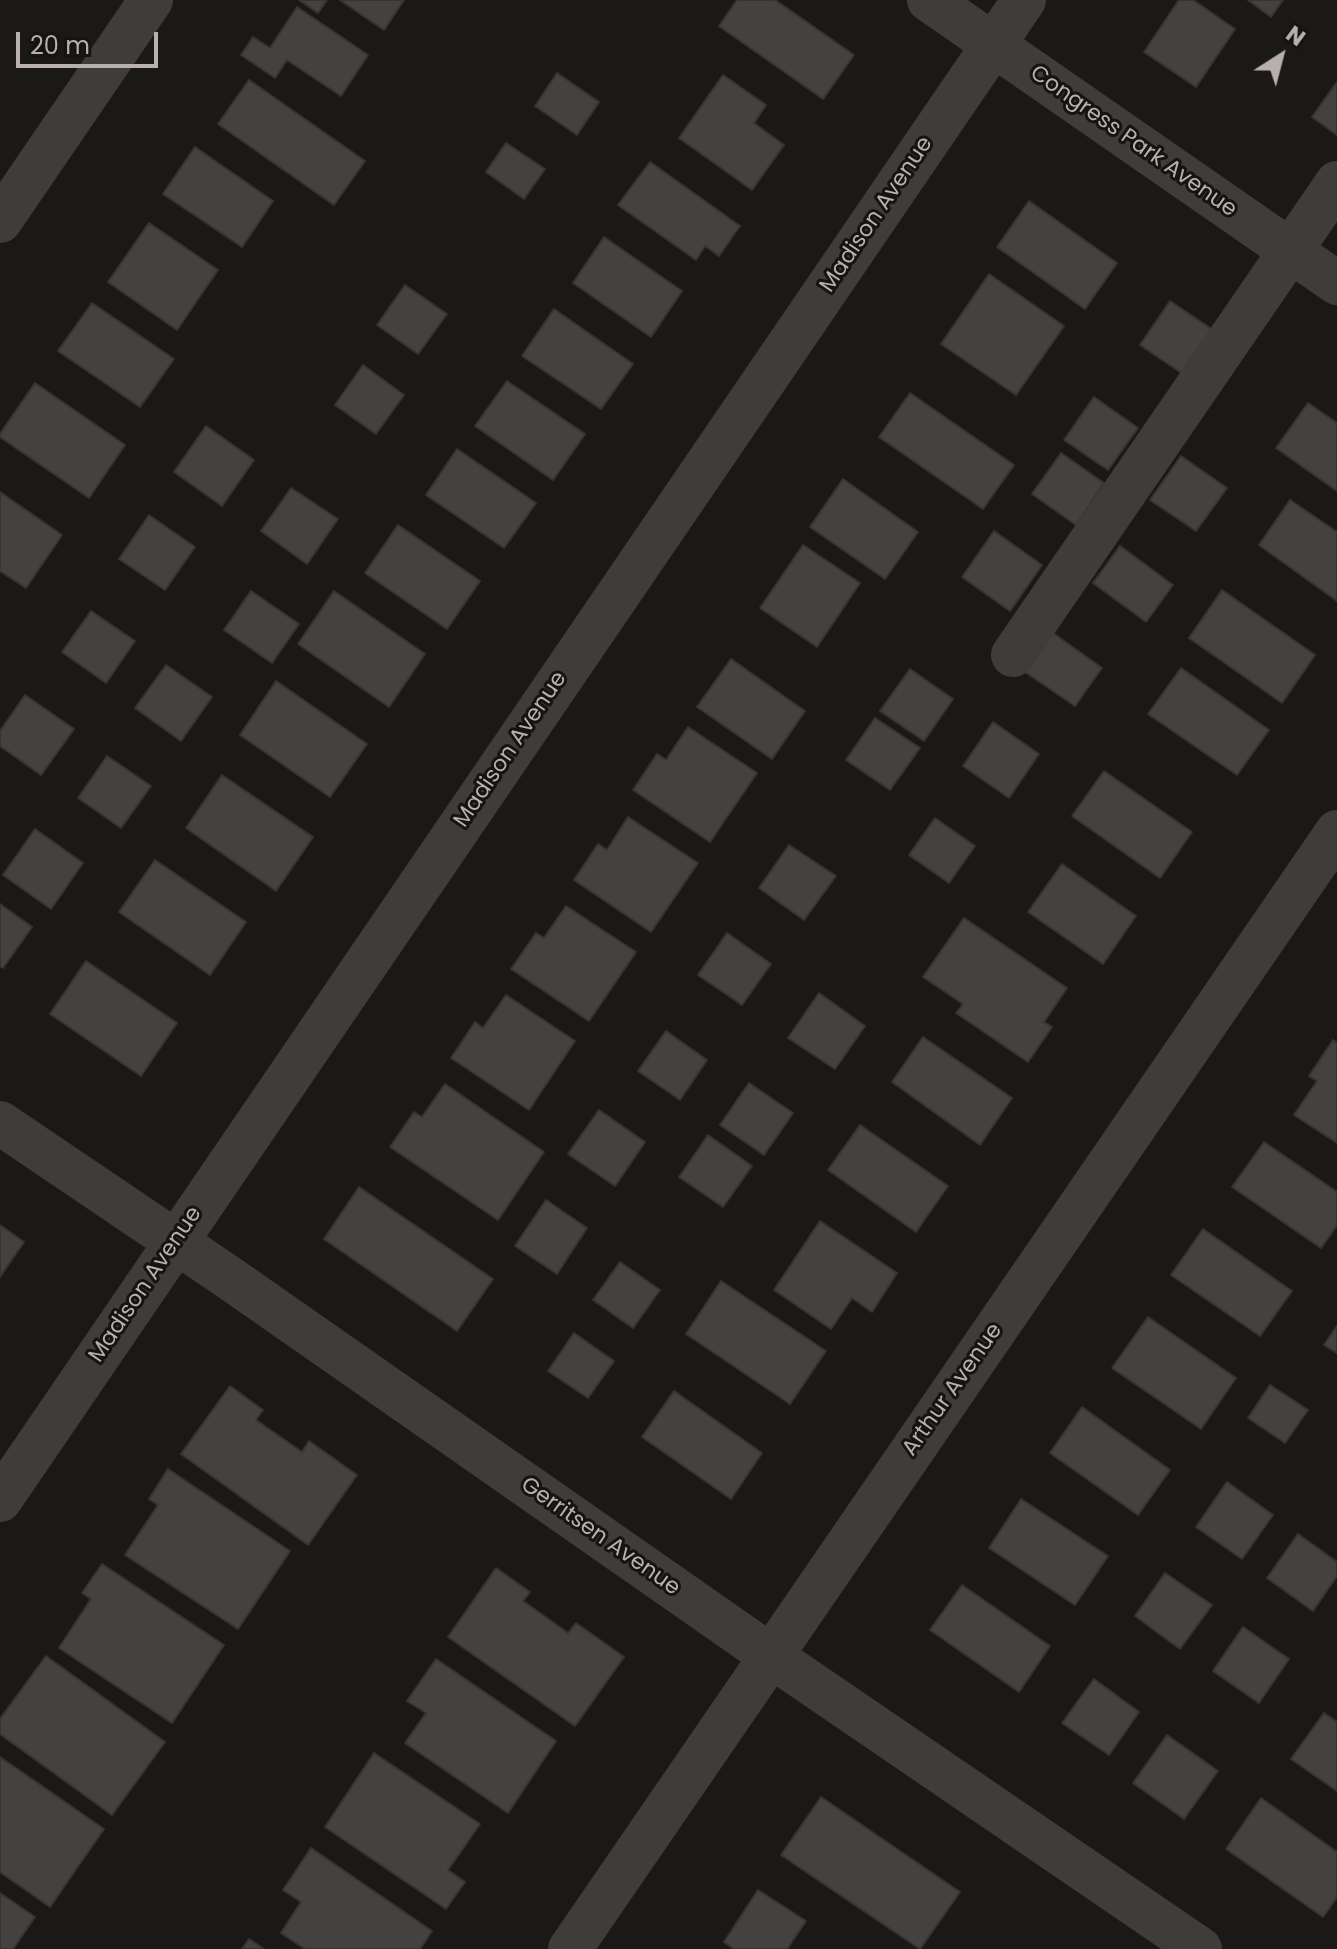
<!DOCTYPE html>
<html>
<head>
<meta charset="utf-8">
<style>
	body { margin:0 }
	#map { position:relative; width:1337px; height:1949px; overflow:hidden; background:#1a1918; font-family:Poppins,sans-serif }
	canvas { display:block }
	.north { position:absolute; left:1241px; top:16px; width:80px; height:80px; -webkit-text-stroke:6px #151413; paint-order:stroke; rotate:36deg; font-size:22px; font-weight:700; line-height:32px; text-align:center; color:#b8b0ac }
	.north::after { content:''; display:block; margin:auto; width:28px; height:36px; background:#b8b0ac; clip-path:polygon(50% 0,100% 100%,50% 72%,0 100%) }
	.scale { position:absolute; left:16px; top:32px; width:142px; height:36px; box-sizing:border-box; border:4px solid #b8b0ac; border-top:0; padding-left:10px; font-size:24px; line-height:28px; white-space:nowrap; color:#b8b0ac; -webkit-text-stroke:6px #151413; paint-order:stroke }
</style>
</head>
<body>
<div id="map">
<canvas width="1337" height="1949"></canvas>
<div class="north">N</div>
<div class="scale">20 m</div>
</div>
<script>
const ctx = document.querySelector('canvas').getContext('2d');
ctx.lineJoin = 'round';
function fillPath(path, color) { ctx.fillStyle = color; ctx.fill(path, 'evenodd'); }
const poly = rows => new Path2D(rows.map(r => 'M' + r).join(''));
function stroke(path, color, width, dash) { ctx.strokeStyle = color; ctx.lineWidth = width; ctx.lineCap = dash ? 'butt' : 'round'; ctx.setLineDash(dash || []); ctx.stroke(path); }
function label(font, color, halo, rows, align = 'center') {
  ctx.font = font + ' Poppins,sans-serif'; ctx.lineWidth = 6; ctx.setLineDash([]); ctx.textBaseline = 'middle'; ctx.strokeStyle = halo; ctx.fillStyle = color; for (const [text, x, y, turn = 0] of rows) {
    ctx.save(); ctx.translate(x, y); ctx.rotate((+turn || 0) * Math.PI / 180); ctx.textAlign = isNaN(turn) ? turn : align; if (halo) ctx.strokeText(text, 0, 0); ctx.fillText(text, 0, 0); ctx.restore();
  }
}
const building = poly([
	[299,0,327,0,318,13,299,0],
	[340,0,404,0,384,30,340,0],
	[737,0,775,0,854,55,823,99,719,26,737,0],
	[1179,0,1193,0,1235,29,1196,87,1144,52,1179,0],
	[1248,0,1283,0,1271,17,1248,0],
	[297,7,368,55,341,96,287,60,275,78,241,55,253,37,270,48,297,7],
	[557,73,599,102,577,135,535,106,557,73],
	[723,75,766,105,754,123,784,145,752,190,679,138,723,75],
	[249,80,365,161,334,205,218,124,249,80],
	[1337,82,1337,135,1312,117,1337,82],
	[506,143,545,169,524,199,486,172,506,143],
	[195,147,273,201,242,247,163,194,195,147],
	[650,162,740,226,719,256,705,246,696,260,618,205,650,162],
	[1029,201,1117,263,1085,309,997,247,1029,201],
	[149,223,218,270,177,330,108,282,149,223],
	[604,237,682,291,651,337,573,283,604,237],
	[989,274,1064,326,1016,395,941,344,989,274],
	[405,285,447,314,418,354,377,325,405,285],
	[1170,301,1213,330,1183,374,1140,345,1170,301],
	[92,303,174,359,140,407,58,351,92,303],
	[554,309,633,364,601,409,522,356,554,309],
	[363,365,404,395,376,434,335,405,363,365],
	[507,381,585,434,553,480,475,426,507,381],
	[35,383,125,445,89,498,0,437,0,434,35,383],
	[910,393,1014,465,983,509,879,437,910,393],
	[1094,397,1138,428,1108,470,1064,440,1094,397],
	[1308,403,1337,423,1337,491,1276,448,1308,403],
	[206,426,254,460,222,506,174,472,206,426],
	[457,449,536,503,504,548,426,495,457,449],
	[1061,453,1104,483,1076,525,1032,494,1061,453],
	[1181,456,1227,488,1196,531,1150,500,1181,456],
	[843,479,918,532,885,579,810,527,843,479],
	[291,488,338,519,307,564,261,531,291,488],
	[0,492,62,535,26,588,0,571,0,492],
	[1290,500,1337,532,1337,601,1259,545,1290,500],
	[149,515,195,547,165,590,119,559,149,515],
	[398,525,480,581,447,629,365,573,398,525],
	[994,531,1042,565,1010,611,962,577,994,531],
	[803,545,860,583,817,647,760,608,803,545],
	[1120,546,1173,585,1146,622,1093,583,1120,546],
	[1222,590,1315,655,1282,703,1189,638,1222,590],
	[251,591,299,624,272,663,224,630,251,591],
	[334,591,425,654,389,707,298,644,334,591],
	[91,611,135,641,106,683,62,652,91,611],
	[1053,633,1102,668,1075,706,1025,672,1053,633],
	[731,659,805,711,772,759,697,707,731,659],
	[166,665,212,697,181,741,135,708,166,665],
	[1181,668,1269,730,1237,775,1148,714,1181,668],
	[910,669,953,699,924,741,880,711,910,669],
	[276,681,367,744,330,797,240,735,276,681],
	[25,695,74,729,41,775,0,746,0,731,25,695],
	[875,718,920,748,890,790,846,760,875,718],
	[993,722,1039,754,1009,798,963,766,993,722],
	[688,727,757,773,710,842,633,790,657,754,666,760,688,727],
	[107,756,151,786,121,828,78,798,107,756],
	[1104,771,1192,832,1160,878,1072,816,1104,771],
	[222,775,313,837,276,891,186,828,222,775],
	[628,817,698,863,651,932,574,880,598,844,607,850,628,817],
	[935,818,975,846,949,883,909,855,935,818],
	[35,829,83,863,51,909,3,875,35,829],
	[789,845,836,876,804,920,759,888,789,845],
	[155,860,246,922,210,975,119,912,155,860],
	[1062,864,1136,916,1103,964,1028,912,1062,864],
	[0,904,32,927,3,968,0,966,0,904],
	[566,906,636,952,589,1021,511,969,536,933,544,938,566,906],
	[964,918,1067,988,1044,1022,1052,1027,1028,1062,956,1013,963,1004,923,977,964,918],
	[727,933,771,964,742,1005,698,975,727,933],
	[86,961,177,1023,141,1076,50,1014,86,961],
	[819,993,865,1026,835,1069,788,1038,819,993],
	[506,995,575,1041,529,1110,451,1058,475,1022,483,1028,506,995],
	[666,1031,707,1060,680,1100,638,1071,666,1031],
	[923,1037,1012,1098,980,1145,892,1082,923,1037],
	[1333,1040,1337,1043,1337,1143,1294,1115,1317,1081,1309,1076,1333,1040],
	[749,1083,793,1113,764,1155,720,1125,749,1083],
	[445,1084,544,1152,498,1220,390,1147,414,1112,422,1117,445,1084],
	[599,1110,645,1142,615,1186,568,1154,599,1110],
	[860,1125,948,1186,916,1232,828,1170,860,1125],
	[708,1135,752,1166,723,1207,679,1177,708,1135],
	[1264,1142,1337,1192,1337,1225,1321,1248,1232,1187,1264,1142],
	[359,1187,493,1279,457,1331,324,1239,359,1187],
	[546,1200,587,1228,557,1274,515,1246,546,1200],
	[820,1221,897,1273,872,1312,852,1298,831,1329,774,1290,820,1221],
	[0,1225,24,1242,0,1277,0,1225],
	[1203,1229,1292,1291,1260,1336,1171,1275,1203,1229],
	[620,1262,660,1290,633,1328,593,1300,620,1262],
	[721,1281,826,1351,790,1404,686,1334,721,1281],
	[1148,1317,1236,1378,1201,1429,1112,1368,1148,1317],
	[1337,1326,1337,1353,1324,1345,1337,1326],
	[574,1333,614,1361,588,1398,548,1371,574,1333],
	[1270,1385,1308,1410,1285,1443,1248,1418,1270,1385],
	[230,1386,263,1410,256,1420,302,1452,309,1441,357,1475,308,1545,181,1454,230,1386],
	[674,1391,762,1453,731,1499,642,1437,674,1391],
	[1082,1407,1170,1470,1138,1515,1050,1453,1082,1407],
	[168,1469,290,1551,238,1629,125,1555,158,1505,149,1499,168,1469],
	[1227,1482,1273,1515,1242,1559,1196,1527,1227,1482],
	[1021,1499,1108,1556,1075,1605,989,1548,1021,1499],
	[1298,1534,1337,1562,1337,1576,1313,1611,1267,1578,1298,1534],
	[102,1564,224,1645,172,1723,59,1648,91,1599,82,1593,102,1564],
	[496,1568,530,1592,523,1601,568,1633,576,1623,624,1657,575,1726,448,1637,496,1568],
	[1165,1573,1212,1605,1180,1649,1135,1616,1165,1573],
	[962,1585,1050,1646,1019,1692,930,1630,962,1585],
	[1243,1627,1289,1659,1259,1703,1213,1671,1243,1627],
	[46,1656,165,1742,112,1815,0,1734,0,1719,46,1656],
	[436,1659,556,1741,508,1813,405,1743,426,1713,407,1701,436,1659],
	[1094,1679,1139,1712,1109,1755,1062,1723,1094,1679],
	[1324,1713,1337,1722,1337,1791,1291,1759,1324,1713],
	[1167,1735,1218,1771,1184,1819,1133,1783,1167,1735],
	[374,1753,480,1824,448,1870,465,1882,446,1909,325,1827,374,1753],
	[0,1757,104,1829,50,1907,0,1872,0,1757],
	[821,1797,960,1892,920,1949,781,1855,821,1797],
	[1261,1798,1337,1852,1337,1897,1323,1917,1226,1849,1261,1798],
	[311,1848,432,1931,420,1949,305,1949,281,1933,301,1902,283,1890,311,1848],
	[758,1890,806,1921,787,1949,734,1949,724,1942,758,1890],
	[0,1893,35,1917,13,1949,0,1949,0,1893],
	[249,1939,264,1949,242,1949,249,1939]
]);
fillPath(building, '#444240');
stroke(building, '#363533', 2);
stroke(poly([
	[929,0,1337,283],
	[0,221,151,0],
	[1013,655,1337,183],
	[0,1123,228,1277,771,1656,1200,1949],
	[0,1500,1024,0],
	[570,1949,1337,832]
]), '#3f3c3a', 44);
label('22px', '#b8b0ac', '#151413', [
	["Congress Park Avenue",1133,142,35],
	["Madison Avenue",877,215,-56],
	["Madison Avenue",511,750,-56],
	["Madison Avenue",146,1285,-56],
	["Arthur Avenue",953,1390,-55],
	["Gerritsen Avenue",600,1537,35]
]);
</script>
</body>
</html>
